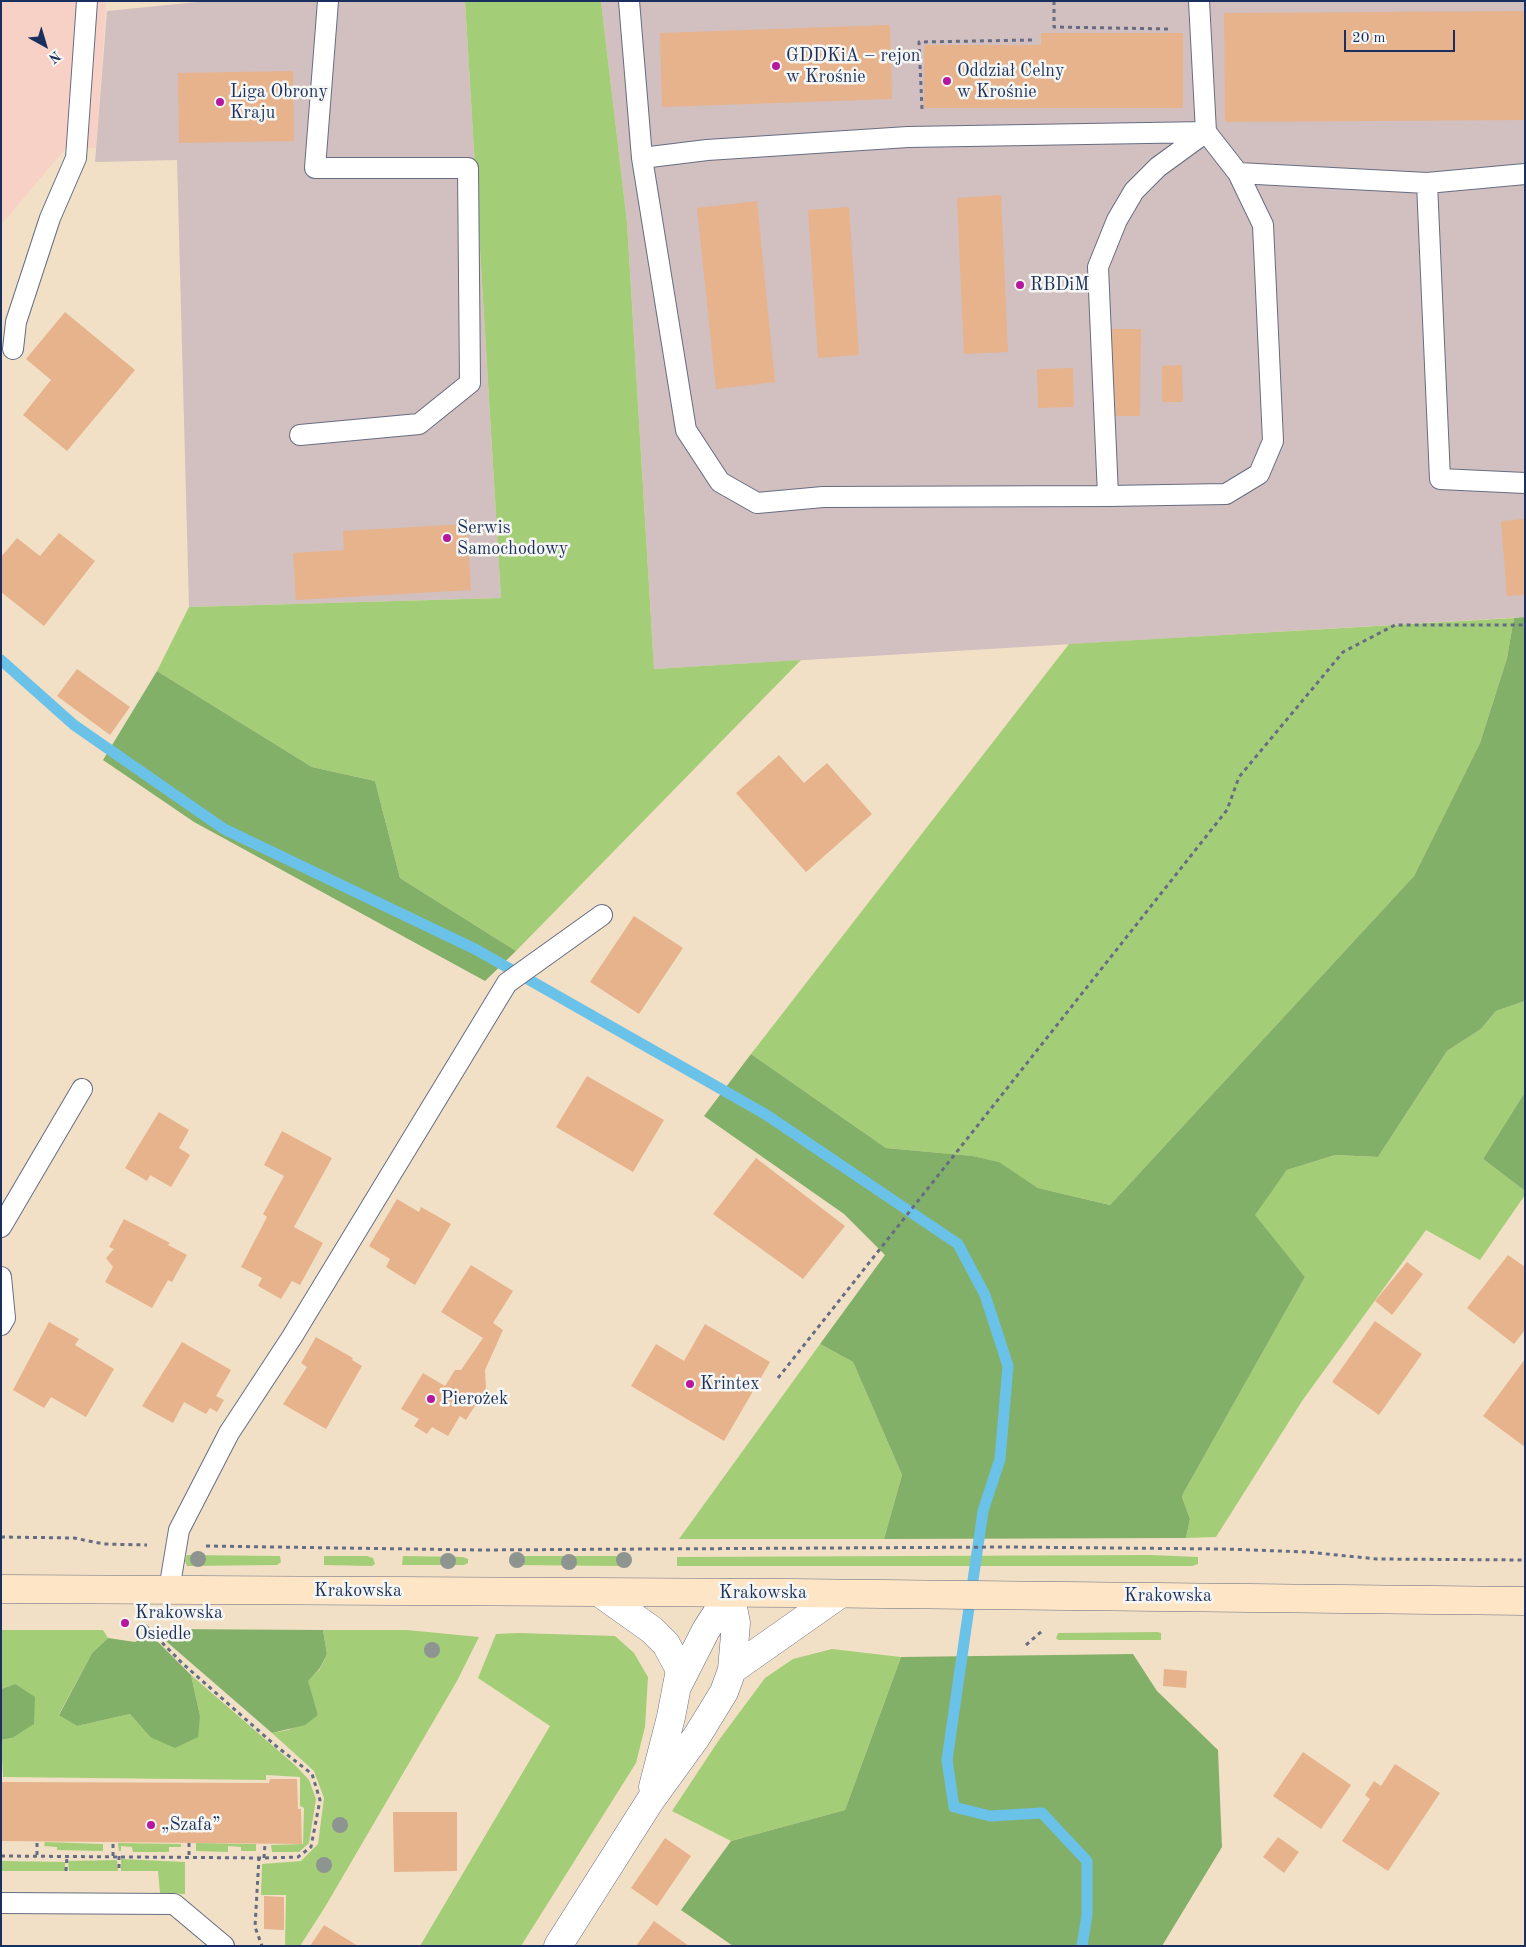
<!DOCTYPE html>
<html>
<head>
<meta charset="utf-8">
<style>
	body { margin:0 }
	#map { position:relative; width:1526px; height:1947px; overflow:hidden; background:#f2e0c6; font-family:"Old Standard TT",serif }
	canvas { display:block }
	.frame { position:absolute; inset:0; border:2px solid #1b2f5e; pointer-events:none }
	.north { position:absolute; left:20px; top:20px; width:50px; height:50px; -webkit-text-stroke:4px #f6f6f2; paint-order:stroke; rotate:141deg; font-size:14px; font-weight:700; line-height:20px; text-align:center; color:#1b2f5e }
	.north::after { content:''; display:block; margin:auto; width:18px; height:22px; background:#1b2f5e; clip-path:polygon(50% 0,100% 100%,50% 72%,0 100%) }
	.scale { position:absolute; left:1344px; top:30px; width:111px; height:22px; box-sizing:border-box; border:2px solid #1b2f5e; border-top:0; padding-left:6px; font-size:15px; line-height:18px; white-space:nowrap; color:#1b2f5e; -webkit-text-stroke:4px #f6f6f2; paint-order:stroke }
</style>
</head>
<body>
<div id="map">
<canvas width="1526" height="1947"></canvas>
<div class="frame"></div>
<div class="north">N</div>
<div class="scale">20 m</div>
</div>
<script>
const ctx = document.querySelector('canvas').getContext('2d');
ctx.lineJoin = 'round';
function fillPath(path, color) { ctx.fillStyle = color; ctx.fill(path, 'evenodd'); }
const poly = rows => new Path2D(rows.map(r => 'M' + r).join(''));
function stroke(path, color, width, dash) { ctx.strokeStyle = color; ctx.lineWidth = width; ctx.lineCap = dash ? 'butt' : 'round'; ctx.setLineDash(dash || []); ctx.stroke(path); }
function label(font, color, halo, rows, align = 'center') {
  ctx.font = font + ' "Old Standard TT",serif'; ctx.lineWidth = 5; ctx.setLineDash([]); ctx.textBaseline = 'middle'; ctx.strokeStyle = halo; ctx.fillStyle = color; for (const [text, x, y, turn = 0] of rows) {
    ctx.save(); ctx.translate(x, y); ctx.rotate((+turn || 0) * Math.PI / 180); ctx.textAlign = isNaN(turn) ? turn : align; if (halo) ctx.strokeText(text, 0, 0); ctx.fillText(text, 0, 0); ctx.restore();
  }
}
fillPath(poly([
	[1,1,105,1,106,8,96,148,67,147,1,225]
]), '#f7d1c6');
fillPath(poly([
	[207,1,465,1,501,598,189,607,177,160,95,162,107,11],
	[601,1,1525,1,1525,617,654,669,627,222]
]), '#d2bfbf');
fillPath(poly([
	[465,1,601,1,627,222,654,669,801,660,516,951,400,878,375,781,312,767,157,671,189,607,501,598],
	[1514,618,1507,658,1480,743,1414,876,1110,1205,1038,1188,998,1162,973,1156,886,1148,751,1054,1069,644],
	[1525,1001,1525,1092,1483,1159,1525,1191,1525,1195,1480,1260,1426,1230,1302,1401,1216,1537,1186,1538,1190,1519,1182,1497,1184,1492,1305,1277,1254,1215,1287,1170,1335,1155,1378,1157,1447,1051,1481,1029,1496,1011],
	[820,1344,853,1362,902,1475,884,1539,679,1539],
	[187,1555,280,1556,281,1562,277,1565,187,1566,185,1561],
	[1151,1555,1198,1557,1198,1564,1192,1566,677,1566,677,1557],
	[324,1556,367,1556,373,1558,375,1564,372,1566,324,1565],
	[403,1556,463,1557,468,1559,468,1563,464,1565,402,1565],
	[514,1556,622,1556,631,1557,628,1565,620,1566,512,1565,509,1562],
	[1,1630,103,1630,108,1638,92,1653,59,1714,77,1726,130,1714,150,1737,200,1716,191,1675,296,1766,309,1780,316,1799,309,1843,299,1852,272,1852,271,1845,303,1844,304,1808,300,1806,300,1777,266,1775,266,1780,3,1777,1,1740,12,1738,15,1684,1,1689],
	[323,1630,407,1630,479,1637,457,1681,325,1907,300,1946,285,1946,286,1895,261,1895,262,1864,301,1861,318,1844,324,1798,314,1771,272,1733,288,1730,318,1715,307,1681,320,1669,327,1654],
	[1157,1632,1161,1633,1161,1640,1058,1640,1056,1638,1058,1633],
	[518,1633,615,1636,634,1653,648,1677,645,1727,636,1763,521,1946,420,1946,550,1726,478,1678,496,1634],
	[832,1649,901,1657,845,1810,731,1841,672,1811,719,1740,765,1678,793,1659],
	[45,1842,103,1844,103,1851,57,1850,57,1847,44,1846],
	[118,1843,181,1844,181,1847,169,1847,169,1852,133,1852,132,1847,121,1846,121,1851,119,1851],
	[196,1843,256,1844,256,1851,241,1851,241,1847,228,1846,228,1852,196,1851],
	[121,1859,185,1862,185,1894,160,1893,158,1871,121,1871],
	[117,1860,118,1871,69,1871,68,1861],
	[1,1861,65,1862,65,1871,1,1871]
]), '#a4cd78');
fillPath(poly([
	[1525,617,1525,1001,1496,1011,1481,1029,1447,1051,1378,1157,1335,1155,1287,1170,1255,1215,1305,1277,1184,1492,1182,1497,1190,1519,1186,1538,884,1539,902,1475,853,1362,820,1344,885,1255,844,1214,704,1116,751,1054,886,1148,973,1156,999,1162,1038,1188,1110,1205,1414,876,1480,743,1507,658,1514,618],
	[157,671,312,767,375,781,400,878,516,951,485,981,194,822,103,760],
	[1525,1092,1525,1191,1483,1159],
	[162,1629,323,1630,327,1654,320,1668,308,1681,318,1715,305,1725,272,1733,160,1636],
	[150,1634,191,1675,200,1716,198,1737,175,1748,150,1737,130,1714,77,1726,59,1715,92,1653,108,1638,135,1642],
	[1133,1654,1157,1691,1218,1750,1222,1847,1162,1946,733,1946,681,1910,731,1841,845,1810,901,1657],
	[15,1684,35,1697,34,1724,12,1738,1,1740,1,1689]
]), '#83b068');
stroke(poly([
	[1,660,74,725,224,829,475,949,765,1114,958,1244,985,1295,1008,1366,1000,1459,983,1511,947,1760,954,1807,990,1816,1042,1813,1087,1861,1087,1915,1082,1946]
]), '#6bc2e8', 11);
fillPath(poly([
	[1525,11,1525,120,1225,122,1224,13],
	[890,25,892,99,662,107,660,33],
	[1041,33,1183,33,1183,108,924,108,924,45,1041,45],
	[293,71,294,141,179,143,178,73],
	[1001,195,1008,352,964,354,957,198],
	[757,201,775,382,716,389,697,208],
	[849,207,859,355,818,358,808,210],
	[65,312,135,370,67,451,23,415,51,380,26,359],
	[1110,329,1141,329,1140,416,1110,416],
	[1182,365,1183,402,1162,402,1162,366],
	[1073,368,1074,407,1038,408,1037,369],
	[1525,519,1525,595,1507,596,1501,521],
	[467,524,471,590,296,600,293,553,344,550,343,531],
	[59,533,95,561,44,626,1,592,1,557,17,538,40,556],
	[77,669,130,707,110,735,57,696],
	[779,755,804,783,827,763,872,814,806,872,736,793],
	[634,916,683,948,639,1014,590,982],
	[587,1076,664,1120,633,1172,556,1127],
	[159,1112,189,1130,179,1148,190,1155,171,1187,150,1175,147,1181,125,1168],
	[282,1131,332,1158,294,1227,323,1243,300,1285,292,1281,281,1299,258,1286,262,1278,241,1267,267,1217,263,1214,284,1176,264,1165],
	[756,1158,845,1226,803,1279,713,1214],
	[397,1199,419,1212,421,1207,451,1224,415,1285,386,1267,390,1259,369,1246],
	[124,1219,170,1243,168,1245,187,1255,172,1282,168,1280,152,1308,105,1282,113,1267,106,1258,114,1249,109,1247],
	[1508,1255,1525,1267,1525,1330,1514,1344,1467,1308],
	[1407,1262,1423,1274,1392,1315,1375,1301],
	[471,1265,513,1291,493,1323,503,1330,485,1370,486,1388,466,1420,460,1416,448,1436,432,1427,427,1434,414,1426,419,1419,401,1409,423,1373,445,1386,455,1370,461,1370,483,1338,441,1312],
	[1375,1321,1422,1354,1379,1415,1332,1382],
	[49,1322,79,1339,75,1345,114,1369,86,1417,51,1397,44,1408,13,1390],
	[705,1324,770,1362,724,1441,631,1386,656,1344,684,1361],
	[316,1337,353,1358,352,1360,362,1366,326,1429,283,1404,307,1367,301,1363],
	[182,1342,231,1370,216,1396,224,1400,217,1412,210,1408,206,1414,184,1402,173,1423,142,1406],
	[1525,1359,1525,1447,1483,1416],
	[1164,1669,1187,1671,1186,1688,1163,1686],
	[1303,1752,1351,1785,1321,1829,1273,1796],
	[1395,1764,1440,1793,1388,1871,1342,1841,1370,1799,1365,1795,1374,1781,1381,1786],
	[270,1779,297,1779,298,1809,301,1809,302,1844,1,1841,1,1782,269,1783],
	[393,1812,457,1812,457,1871,394,1872],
	[1278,1837,1299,1852,1284,1873,1263,1857],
	[665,1838,691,1856,657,1906,631,1888],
	[264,1896,284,1897,284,1930,264,1929],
	[654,1921,689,1946,636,1946],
	[324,1925,358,1946,310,1946]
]), '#e6b38d');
const lane = poly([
	[629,1,642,158,686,430,720,482,757,503,823,497,1108,496],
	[1199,1,1206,132,1238,173,1263,225,1273,441,1259,474,1226,494,1108,496,1098,267,1117,220,1134,191,1158,167,1206,132],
	[642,158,707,150,908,137,1206,132],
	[1238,173,1427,183,1525,174],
	[1427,183,1440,479,1525,483],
	[13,349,16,322,50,218,76,158,87,1],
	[300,435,419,424,470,383,468,168,315,168,328,1],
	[1,1227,82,1089],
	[1,1277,5,1318,1,1325],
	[169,1590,179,1530,229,1433,292,1337,507,983,602,915],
	[1,1903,174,1904,224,1946]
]);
const street = poly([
	[600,1593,652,1630,666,1644,680,1670,671,1717,653,1787],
	[732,1670,840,1594],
	[678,1685,706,1630,730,1593],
	[558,1946,650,1801,697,1736,724,1692,732,1670,736,1623,730,1593]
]);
const secondary = poly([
	[1,1589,791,1593,1525,1601]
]);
stroke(lane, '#666d82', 22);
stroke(street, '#666d82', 29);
stroke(secondary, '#666d82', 29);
stroke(poly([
	[1054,1,1054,27,1171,29],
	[922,109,919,42,1032,40],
	[778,1378,1227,810,1239,777,1343,652,1395,625,1525,625],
	[1,1537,74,1538,104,1544,147,1545],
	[206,1546,479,1550,1007,1547,1225,1549,1307,1552,1377,1559,1525,1560],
	[1026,1645,1042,1631],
	[189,1843,189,1857],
	[37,1855,37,1841],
	[1,1856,264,1858,298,1857,311,1847,320,1800,312,1774,276,1746,182,1663,143,1623],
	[113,1856,113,1842],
	[119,1856,119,1871],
	[259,1857,255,1927,262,1946],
	[264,1858,265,1844],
	[66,1871,67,1856]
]), '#666d82', 3, [4, 4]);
stroke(lane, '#fff', 20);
stroke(street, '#fff', 28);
stroke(secondary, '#fde5c5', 28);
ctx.fillStyle = '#8e9490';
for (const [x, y] of [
	[198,1559],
	[517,1560],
	[624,1560],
	[448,1561],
	[569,1562],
	[432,1650],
	[340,1825],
	[324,1865]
]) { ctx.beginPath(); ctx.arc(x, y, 8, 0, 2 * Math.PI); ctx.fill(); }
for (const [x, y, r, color] of [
	[776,66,5,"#b5179e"],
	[947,81,5,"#b5179e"],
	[220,102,5,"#b5179e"],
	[1020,285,5,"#b5179e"],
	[447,538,5,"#b5179e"],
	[690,1384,5,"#b5179e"],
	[431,1399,5,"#b5179e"],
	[125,1623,5,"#b5179e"],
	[151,1825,5,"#b5179e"]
]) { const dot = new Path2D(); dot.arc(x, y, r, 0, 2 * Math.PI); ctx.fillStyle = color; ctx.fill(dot); stroke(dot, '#f6f6f2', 2); }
label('18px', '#1b2f5e', '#f6f6f2', [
	["GDDKiA – rejon",786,56],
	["w Krośnie",786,77],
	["Oddział Celny",957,71],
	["w Krośnie",957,92],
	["Liga Obrony",230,92],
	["Kraju",230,113],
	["RBDiM",1030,285],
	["Serwis",457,528],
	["Samochodowy",457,549],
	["Krintex",700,1384],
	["Pierożek",441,1399],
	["Krakowska",135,1613],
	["Osiedle",135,1634],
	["„Szafa”",161,1825]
], 'left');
label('18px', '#1b2f5e', '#f6f6f2', [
	["Krakowska",358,1591],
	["Krakowska",763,1593],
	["Krakowska",1168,1596]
]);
</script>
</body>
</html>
